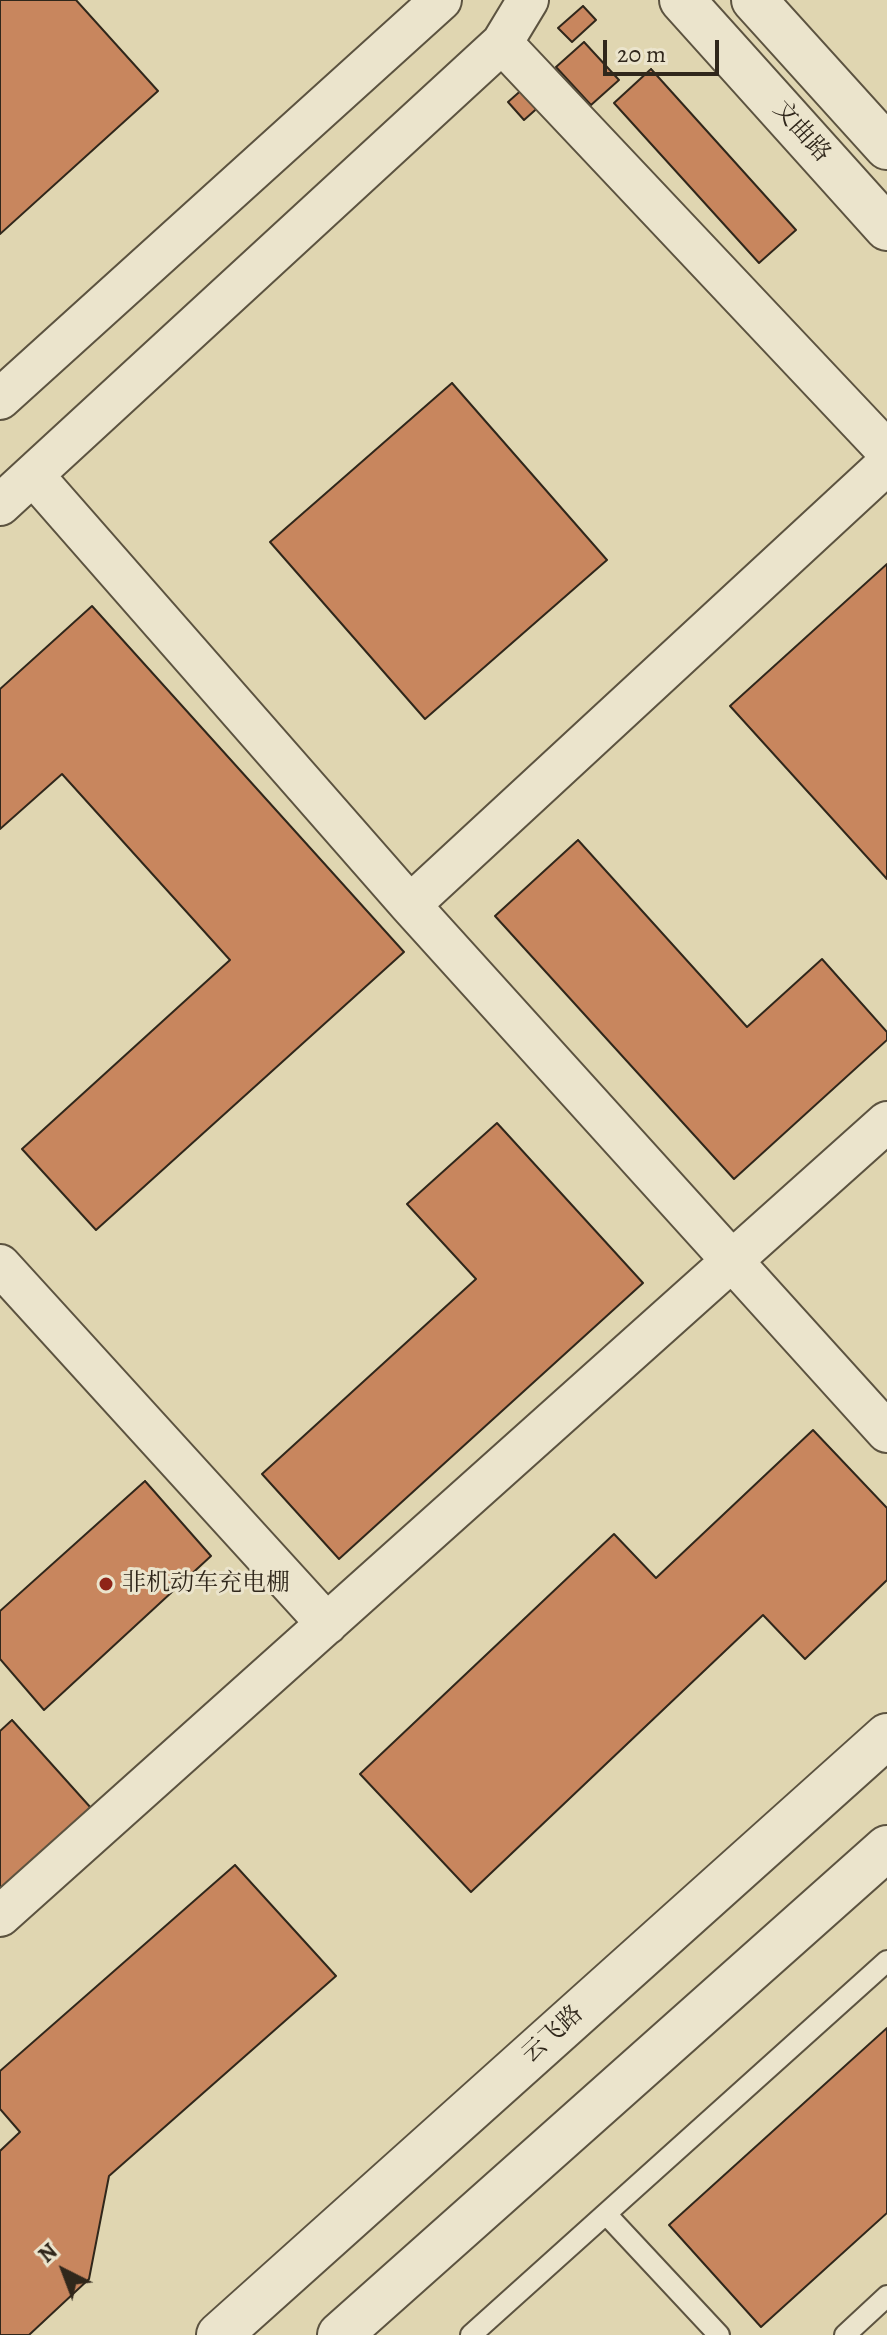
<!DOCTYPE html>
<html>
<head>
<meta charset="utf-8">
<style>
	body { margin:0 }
	#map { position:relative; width:887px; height:2335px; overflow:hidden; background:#e0d6b1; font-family:Alegreya,serif }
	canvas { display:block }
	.north { position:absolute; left:24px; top:2231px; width:80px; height:80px; -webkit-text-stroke:6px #ebe4cc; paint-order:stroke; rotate:318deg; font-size:22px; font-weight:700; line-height:32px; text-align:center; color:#30271b }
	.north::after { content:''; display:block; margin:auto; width:28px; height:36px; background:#30271b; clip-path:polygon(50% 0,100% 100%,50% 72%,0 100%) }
	.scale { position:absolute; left:603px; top:40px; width:116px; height:36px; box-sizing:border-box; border:4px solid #30271b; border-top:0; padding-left:10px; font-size:24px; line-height:28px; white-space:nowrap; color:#30271b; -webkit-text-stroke:6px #ebe4cc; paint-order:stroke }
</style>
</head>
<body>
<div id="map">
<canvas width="887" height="2335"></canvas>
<div class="north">N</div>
<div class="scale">20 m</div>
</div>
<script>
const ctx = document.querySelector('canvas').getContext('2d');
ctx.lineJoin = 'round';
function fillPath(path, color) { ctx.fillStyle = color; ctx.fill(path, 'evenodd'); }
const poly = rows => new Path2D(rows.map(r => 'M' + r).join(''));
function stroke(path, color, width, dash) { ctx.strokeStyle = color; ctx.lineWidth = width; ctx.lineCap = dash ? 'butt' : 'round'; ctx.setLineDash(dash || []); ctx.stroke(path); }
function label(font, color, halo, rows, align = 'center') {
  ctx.font = font + ' Alegreya,"Noto Serif SC",serif'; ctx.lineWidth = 6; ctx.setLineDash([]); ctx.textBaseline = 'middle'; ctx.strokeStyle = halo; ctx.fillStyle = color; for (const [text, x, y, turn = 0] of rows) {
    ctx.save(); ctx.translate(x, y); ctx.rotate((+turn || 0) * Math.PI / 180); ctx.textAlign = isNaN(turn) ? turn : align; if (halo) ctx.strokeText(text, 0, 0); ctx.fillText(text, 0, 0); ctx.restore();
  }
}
const building = poly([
	[0,0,76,0,158,91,0,234,0,0],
	[583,6,596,20,572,42,558,28,583,6],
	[584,42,619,80,591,105,556,67,584,42],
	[651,69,796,230,759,263,614,103,651,69],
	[534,79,551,96,524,120,508,102,534,79],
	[452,383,607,560,425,719,270,542,452,383],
	[887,564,887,879,730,706,887,564],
	[92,606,404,952,96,1230,22,1149,230,960,62,774,0,829,0,689,92,606],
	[578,840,747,1027,822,959,887,1032,887,1040,734,1179,495,916,578,840],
	[497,1123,643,1283,339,1559,262,1474,476,1279,407,1204,497,1123],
	[813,1430,887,1508,887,1580,805,1659,763,1615,471,1892,360,1774,614,1534,656,1578,813,1430],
	[145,1481,211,1556,44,1710,0,1659,0,1611,145,1481],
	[12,1720,91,1808,0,1891,0,1731,12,1720],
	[235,1865,336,1976,109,2176,89,2279,29,2335,0,2335,0,2151,20,2132,0,2109,0,2071,235,1865],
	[887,2028,887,2213,761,2327,669,2225,887,2028]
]);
fillPath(building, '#c8865e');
stroke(building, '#30271b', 2);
const service = poly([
	[606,2214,719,2335],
	[471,2335,887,1961],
	[845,2335,887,2296]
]);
const minor = poly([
	[502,43,887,451],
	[0,399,441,0],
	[33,475,410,905,887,464],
	[0,505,502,43,528,0],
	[410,905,887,1432],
	[0,1265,327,1624],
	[0,1916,887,1122]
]);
const tertiary = poly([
	[682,0,887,228],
	[754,0,887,147],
	[219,2335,887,1736],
	[340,2335,887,1848]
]);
stroke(service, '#5c5340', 24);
stroke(minor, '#5c5340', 44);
stroke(tertiary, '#5c5340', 48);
stroke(service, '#ebe4cc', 20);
stroke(minor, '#ebe4cc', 40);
stroke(tertiary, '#ebe4cc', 44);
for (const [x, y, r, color] of [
	[106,1584,8,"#8f2418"]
]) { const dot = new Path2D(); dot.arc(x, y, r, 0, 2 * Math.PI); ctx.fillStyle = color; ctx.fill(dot); stroke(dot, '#ebe4cc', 3); }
label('24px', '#30271b', '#ebe4cc', [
	["文曲路",801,132,48],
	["云飞路",553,2035,-42]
]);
label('24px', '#30271b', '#ebe4cc', [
	["非机动车充电棚",122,1584]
], 'left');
</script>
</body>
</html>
